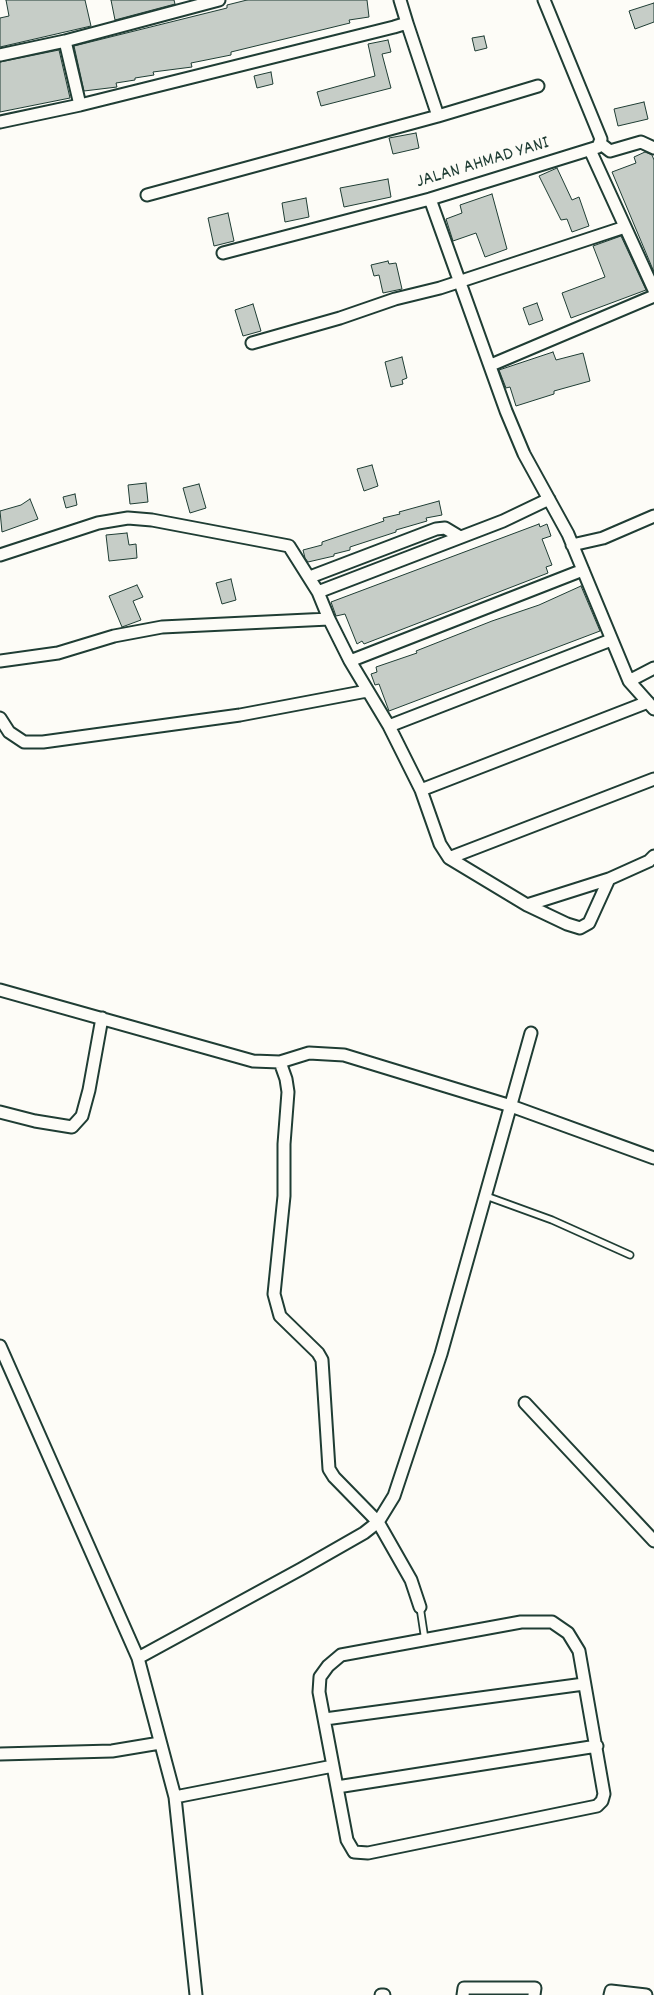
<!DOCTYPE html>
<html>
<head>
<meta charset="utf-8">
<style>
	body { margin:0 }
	canvas { display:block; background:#fdfcf7 }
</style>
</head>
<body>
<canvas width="654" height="1995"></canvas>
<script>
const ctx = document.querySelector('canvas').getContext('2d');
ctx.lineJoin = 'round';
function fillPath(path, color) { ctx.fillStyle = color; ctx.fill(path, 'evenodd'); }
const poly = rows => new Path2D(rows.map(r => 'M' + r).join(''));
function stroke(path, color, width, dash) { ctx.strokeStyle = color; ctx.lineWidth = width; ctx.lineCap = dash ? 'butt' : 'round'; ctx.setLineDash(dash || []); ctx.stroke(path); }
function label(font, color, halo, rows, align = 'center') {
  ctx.font = font + ' Dekko,sans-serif'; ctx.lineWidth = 4; ctx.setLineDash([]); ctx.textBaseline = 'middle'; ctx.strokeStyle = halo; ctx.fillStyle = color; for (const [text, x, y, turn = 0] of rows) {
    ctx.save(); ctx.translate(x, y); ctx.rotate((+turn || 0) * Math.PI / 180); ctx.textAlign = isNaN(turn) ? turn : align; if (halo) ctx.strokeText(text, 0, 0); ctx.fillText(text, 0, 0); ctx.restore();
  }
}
const building = poly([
	[6,0,85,0,91,26,0,47,0,18,9,16,6,0],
	[111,0,174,0,175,4,115,20,111,0],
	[247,0,367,0,369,17,349,20,350,23,231,52,231,55,191,63,192,67,153,72,154,75,135,78,135,80,116,83,117,87,84,91,74,46,227,8,227,5,247,0],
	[654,3,654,22,635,29,629,11,654,3],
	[484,36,487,48,475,51,472,38,484,36],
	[388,40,391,52,382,54,391,88,321,106,317,92,375,76,368,44,388,40],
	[59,50,70,98,0,112,0,62,59,50],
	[271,72,273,84,257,88,254,76,271,72],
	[644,102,648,119,618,126,614,109,644,102],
	[416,133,419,148,393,154,389,138,416,133],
	[645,152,652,155,654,160,654,272,612,172,636,163,634,157,645,152],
	[557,168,572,200,579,197,589,226,572,232,567,219,561,220,539,176,557,168],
	[388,179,391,197,344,207,340,188,388,179],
	[492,194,507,249,485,257,476,233,453,241,446,219,462,213,460,205,492,194],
	[306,198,309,217,285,222,282,203,306,198],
	[228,213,234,241,214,246,208,218,228,213],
	[621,236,646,290,571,318,562,293,605,277,593,246,621,236],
	[388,261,389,264,396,263,402,289,383,293,379,275,374,276,371,265,388,261],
	[537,303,543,320,529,325,523,308,537,303],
	[253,304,261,331,243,336,235,310,253,304],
	[553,352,556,360,583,353,590,381,554,391,554,394,516,406,510,387,506,388,499,370,553,352],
	[402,357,407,378,402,380,403,384,391,387,385,362,402,357],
	[372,465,378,486,364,491,357,469,372,465],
	[146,483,148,502,130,504,128,485,146,483],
	[199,484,206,508,190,513,183,488,199,484],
	[75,494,77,505,66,508,63,497,75,494],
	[30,499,38,519,2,532,0,511,21,505,30,499],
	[439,501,442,515,426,518,427,521,396,530,396,532,350,547,350,550,334,554,334,556,308,562,305,558,303,550,322,545,322,542,384,521,383,518,400,514,399,512,439,501],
	[539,524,540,527,547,524,551,536,542,539,552,565,546,567,548,573,364,644,362,641,357,644,345,614,336,616,331,602,539,524],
	[127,533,129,545,136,544,137,558,109,561,106,535,127,533],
	[231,579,236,600,222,604,216,583,231,579],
	[137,585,143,597,133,601,141,620,122,627,109,596,137,585],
	[581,586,600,631,389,711,379,684,375,685,371,674,377,672,376,667,417,653,416,651,492,621,539,605,581,586]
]);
fillPath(building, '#c6cdc7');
stroke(building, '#1f3d34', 1);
const lane = poly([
	[486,1196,552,1220,630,1255],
	[420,1607,425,1640]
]);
const street = poly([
	[65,41,80,105],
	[0,55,65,41,219,0],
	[438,116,538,86],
	[0,122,80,105,394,27,407,23,400,0],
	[601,144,610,151,641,142,654,148],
	[590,150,654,290],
	[147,195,438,116,407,23],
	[430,199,506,411,524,454,568,534,629,681,654,709],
	[223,253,430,199,598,147,601,139,544,0],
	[252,343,340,318,395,299,440,288,625,227],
	[491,365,654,296],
	[572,545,603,538,654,516],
	[0,555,98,523,128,518,152,520,289,546,318,592,329,619,350,661,389,726,421,790,440,844,449,858,527,905,567,924,580,928,589,923,609,879,649,861,654,856],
	[310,577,436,529,445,528,460,537],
	[318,592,503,521,549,499],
	[0,661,58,653,114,636,162,627,329,619],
	[350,661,583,570],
	[629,681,654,668],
	[0,718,9,732,24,742,43,742,240,715,367,691],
	[389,726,611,640],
	[421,790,648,702],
	[449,858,654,779],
	[527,905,609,879],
	[0,990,253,1061,280,1062,309,1053,344,1055,511,1106,654,1158],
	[280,1062,286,1079,288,1092,284,1144,284,1196,274,1294,280,1316,318,1353,322,1360,329,1469,334,1477,378,1522,411,1580,420,1607],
	[0,1112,35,1121,72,1127,82,1116,89,1090,102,1018],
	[0,1346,138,1658,175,1797,196,1995],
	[525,1403,654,1541],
	[521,1622,552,1622,568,1633,579,1651,604,1794,602,1801,597,1806,368,1853,354,1852,347,1840,319,1692,320,1677,328,1666,341,1655,521,1622],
	[138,1658,301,1569,364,1533,378,1522,394,1496,441,1354,531,1033],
	[325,1719,584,1684],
	[0,1754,112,1751,160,1743],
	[337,1787,597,1746],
	[175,1797,333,1766],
	[381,1995,384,1995],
	[463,1995,464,1988,535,1988,534,1995],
	[610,1995,611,1991,646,1995]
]);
stroke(lane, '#1f3d34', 9);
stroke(street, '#1f3d34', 15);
stroke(lane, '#fdfcf7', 5.5);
stroke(street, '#fdfcf7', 11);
label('19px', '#1f3d34', '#fdfcf7', [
	["JALAN AHMAD YANI",483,164,-17]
]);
</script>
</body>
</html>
